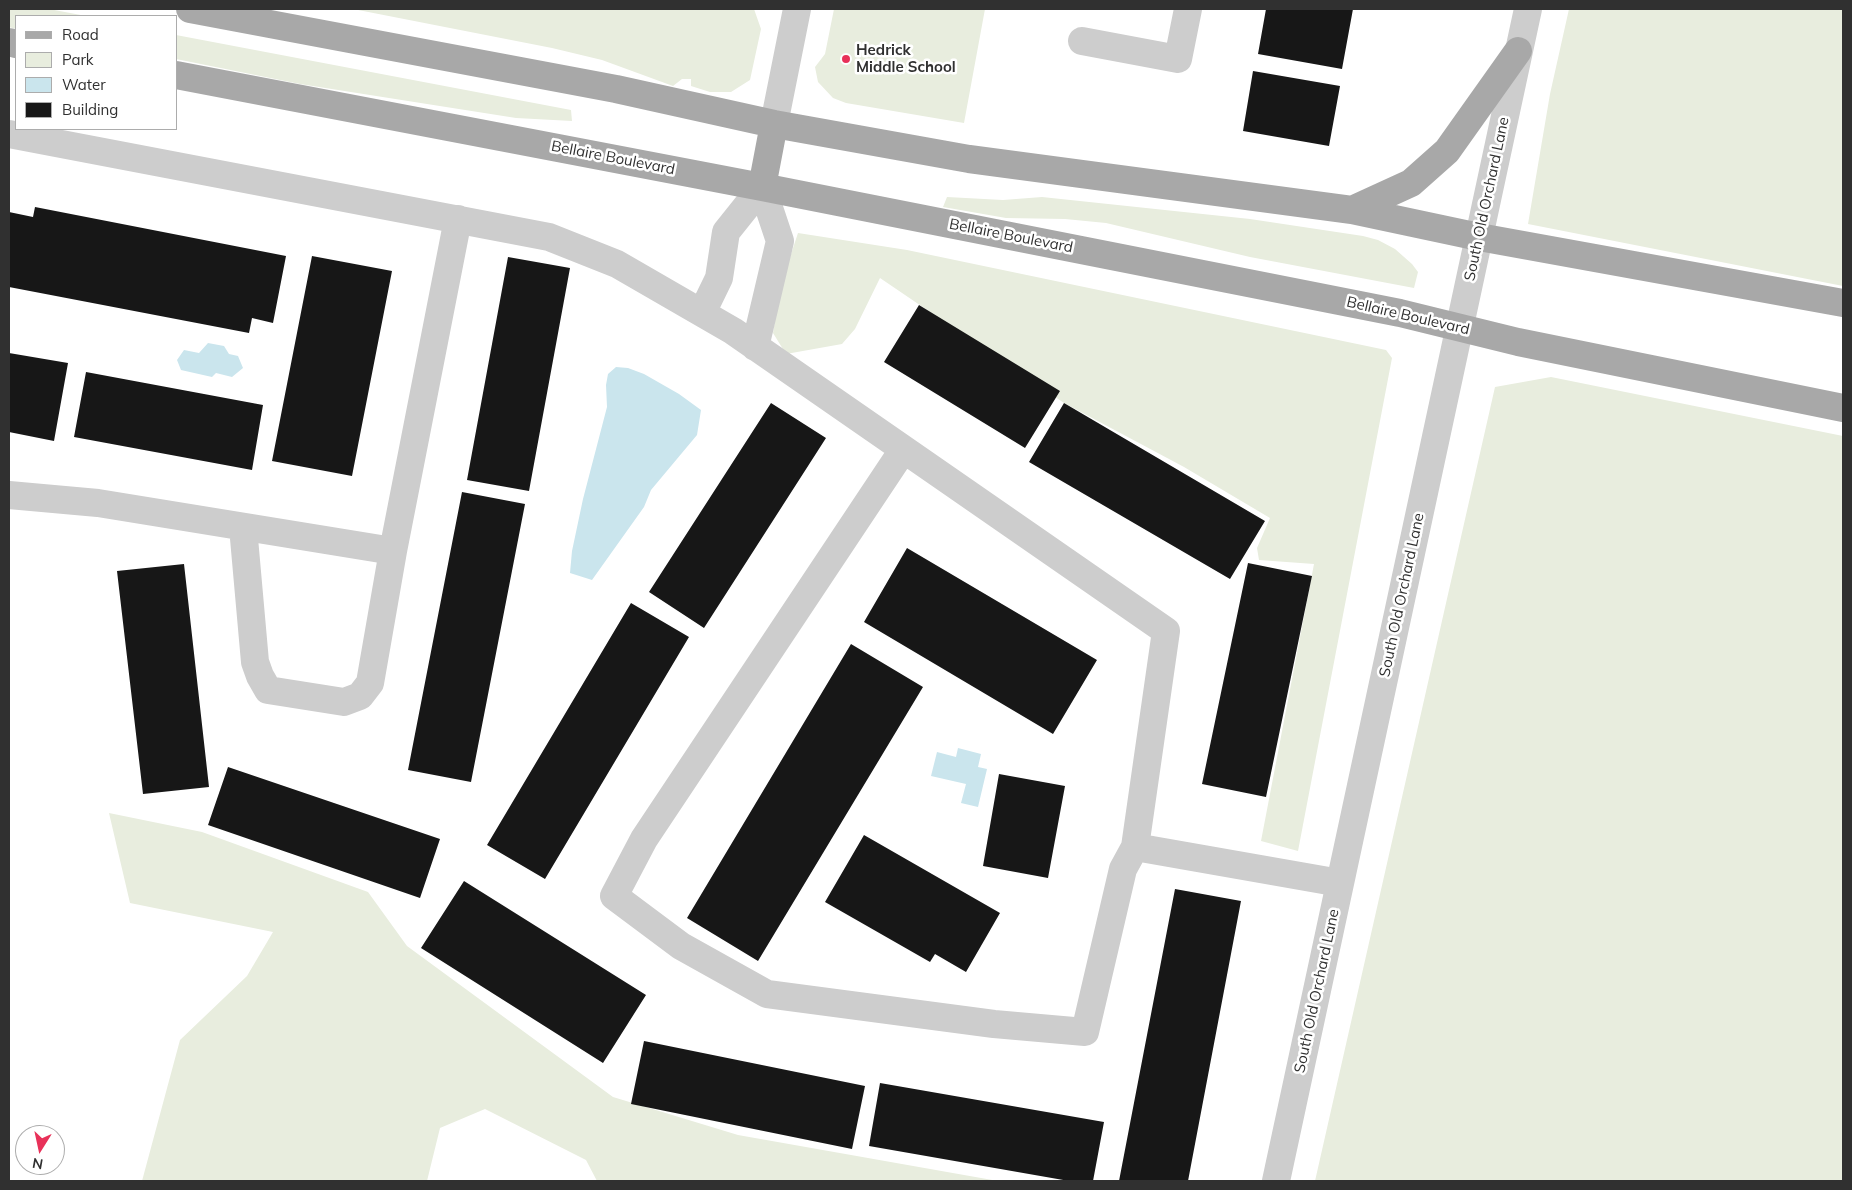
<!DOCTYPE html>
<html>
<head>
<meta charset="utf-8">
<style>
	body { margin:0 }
	#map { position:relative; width:1852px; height:1190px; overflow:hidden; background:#fff; font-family:Mulish,sans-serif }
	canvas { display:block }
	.frame { position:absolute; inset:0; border:10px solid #303030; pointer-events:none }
	.legend { position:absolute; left:15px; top:15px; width:162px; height:115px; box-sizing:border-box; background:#fff; border:1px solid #acacac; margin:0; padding:6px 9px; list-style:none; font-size:15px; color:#303030 }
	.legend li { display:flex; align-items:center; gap:10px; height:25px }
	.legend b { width:25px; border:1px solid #acacac }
	.north { position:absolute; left:15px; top:1125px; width:50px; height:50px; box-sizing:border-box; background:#fff; border:1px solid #acacac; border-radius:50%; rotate:190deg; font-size:14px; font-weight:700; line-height:20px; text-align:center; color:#303030 }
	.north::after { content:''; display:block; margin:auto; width:18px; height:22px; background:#e83159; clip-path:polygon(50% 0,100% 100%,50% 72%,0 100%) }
</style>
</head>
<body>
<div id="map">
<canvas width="1852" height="1190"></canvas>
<div class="frame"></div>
<ul class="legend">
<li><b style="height:6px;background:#a8a8a8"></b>Road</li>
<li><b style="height:14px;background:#e8edde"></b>Park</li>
<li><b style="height:14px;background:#cae5ed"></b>Water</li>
<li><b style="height:14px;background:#171717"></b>Building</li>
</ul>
<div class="north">N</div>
</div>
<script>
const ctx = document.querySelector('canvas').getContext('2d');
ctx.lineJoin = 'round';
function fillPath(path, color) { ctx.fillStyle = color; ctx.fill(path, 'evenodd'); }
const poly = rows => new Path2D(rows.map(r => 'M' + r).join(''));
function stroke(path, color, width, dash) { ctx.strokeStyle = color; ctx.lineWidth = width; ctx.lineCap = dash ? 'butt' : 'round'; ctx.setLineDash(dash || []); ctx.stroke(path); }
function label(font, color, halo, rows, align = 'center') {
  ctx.font = font + ' Mulish,sans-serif'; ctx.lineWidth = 5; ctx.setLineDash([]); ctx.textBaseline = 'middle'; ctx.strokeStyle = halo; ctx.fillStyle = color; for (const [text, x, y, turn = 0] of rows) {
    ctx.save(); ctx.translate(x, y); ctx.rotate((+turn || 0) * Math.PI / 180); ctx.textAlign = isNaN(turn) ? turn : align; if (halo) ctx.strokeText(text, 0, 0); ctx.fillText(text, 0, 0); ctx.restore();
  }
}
fillPath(poly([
	[9,9,49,9,86,16,16,16,16,29,9,27],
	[353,9,754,9,761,29,750,80,731,92,710,92,691,86,691,79,682,79,673,86,602,60,552,48],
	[834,9,985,9,964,123,846,103,833,98,818,82,815,67,825,54],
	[1569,9,1843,9,1843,286,1528,224,1550,94],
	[176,35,571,110,572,121,516,118,300,84,176,59],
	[947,197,1003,200,1042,197,1250,219,1363,236,1378,240,1395,249,1412,264,1418,272,1414,288,1250,257,1106,223,1065,219,1006,218,943,207],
	[798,233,907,250,1386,350,1392,358,1298,851,1261,841,1314,564,1259,560,1257,548,1270,518,1184,467,1064,403,880,278,855,329,842,344,786,354,773,333,781,284],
	[1551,377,1843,436,1843,1181,1315,1181,1495,387],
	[109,813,202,832,368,892,407,946,613,1097,738,1135,998,1181,597,1181,586,1160,485,1109,440,1128,427,1181,142,1181,180,1040,247,976,273,932,130,903]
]), '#e8edde');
fillPath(poly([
	[208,343,224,346,229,354,238,356,243,368,232,377,216,373,212,377,181,370,177,360,184,350,199,353],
	[616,367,628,368,644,374,679,394,701,410,697,435,651,490,644,507,592,580,570,573,572,551,583,499,607,407,606,385,608,374],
	[958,748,981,754,978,767,987,769,978,807,961,803,966,784,931,776,937,752,956,757]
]), '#cae5ed');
fillPath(poly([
	[1266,9,1353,9,1342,69,1258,54],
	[1253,71,1340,86,1329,146,1243,131],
	[35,207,286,256,273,323,252,318,249,333,9,287,9,212,33,217],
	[312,256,392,271,352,476,272,461],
	[508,257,570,268,529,491,467,480],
	[919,305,1060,391,1025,448,884,362],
	[9,353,68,363,54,441,9,432],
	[86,372,263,405,252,470,74,437],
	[771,403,826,438,704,628,649,592],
	[1064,403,1265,521,1230,579,1029,462],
	[462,492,525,504,471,782,408,770],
	[907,548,1097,660,1053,734,864,622],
	[1248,563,1312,576,1266,797,1202,784],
	[184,564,209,787,143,794,117,571],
	[631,603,689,637,545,879,487,845],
	[851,644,923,687,758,961,687,918],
	[228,767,440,839,420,898,208,825],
	[999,774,1065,786,1048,878,983,866],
	[864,835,1000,913,966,972,935,954,930,962,825,902],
	[464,881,646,995,603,1063,421,948],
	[1175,889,1241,901,1188,1181,1119,1181],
	[644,1041,865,1086,852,1149,631,1104],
	[880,1083,1104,1122,1093,1181,1069,1181,869,1146]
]), '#171717');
stroke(poly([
	[1082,41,1178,59,1188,9],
	[774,124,797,9],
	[9,134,549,237,617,264,733,331,1166,631,1135,847,1340,883],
	[702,313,719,278,726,232,762,187],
	[755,347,780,241,762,187],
	[903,450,644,839,614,896,681,946,767,994,994,1024,1085,1032,1123,869,1135,847],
	[9,495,98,503,393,551,458,219],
	[243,527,255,662,260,676,268,690,344,702,360,696,370,683,393,551],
	[1276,1181,1528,9]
]), '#cdcdcd', 28);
stroke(poly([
	[190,9,616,89,774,124,969,159,1352,210,1479,237,1843,303],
	[9,42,16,44],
	[176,75,762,187,1400,313,1518,342,1843,408],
	[762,187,774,124],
	[1352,210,1411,183,1447,151,1518,51]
]), '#a8a8a8', 28);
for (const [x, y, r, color] of [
	[846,59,5,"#e83159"]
]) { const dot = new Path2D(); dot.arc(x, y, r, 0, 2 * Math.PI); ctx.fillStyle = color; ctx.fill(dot); stroke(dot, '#fff', 2); }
label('bold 15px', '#303030', '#fff', [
	["Hedrick",856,50],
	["Middle School",856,67]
], 'left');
label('15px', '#303030', '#fff', [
	["Bellaire Boulevard",613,158,11],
	["South Old Orchard Lane",1487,199,-78],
	["Bellaire Boulevard",1011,236,11],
	["Bellaire Boulevard",1408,316,13],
	["South Old Orchard Lane",1402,595,-78],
	["South Old Orchard Lane",1317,991,-78]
]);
</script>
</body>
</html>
